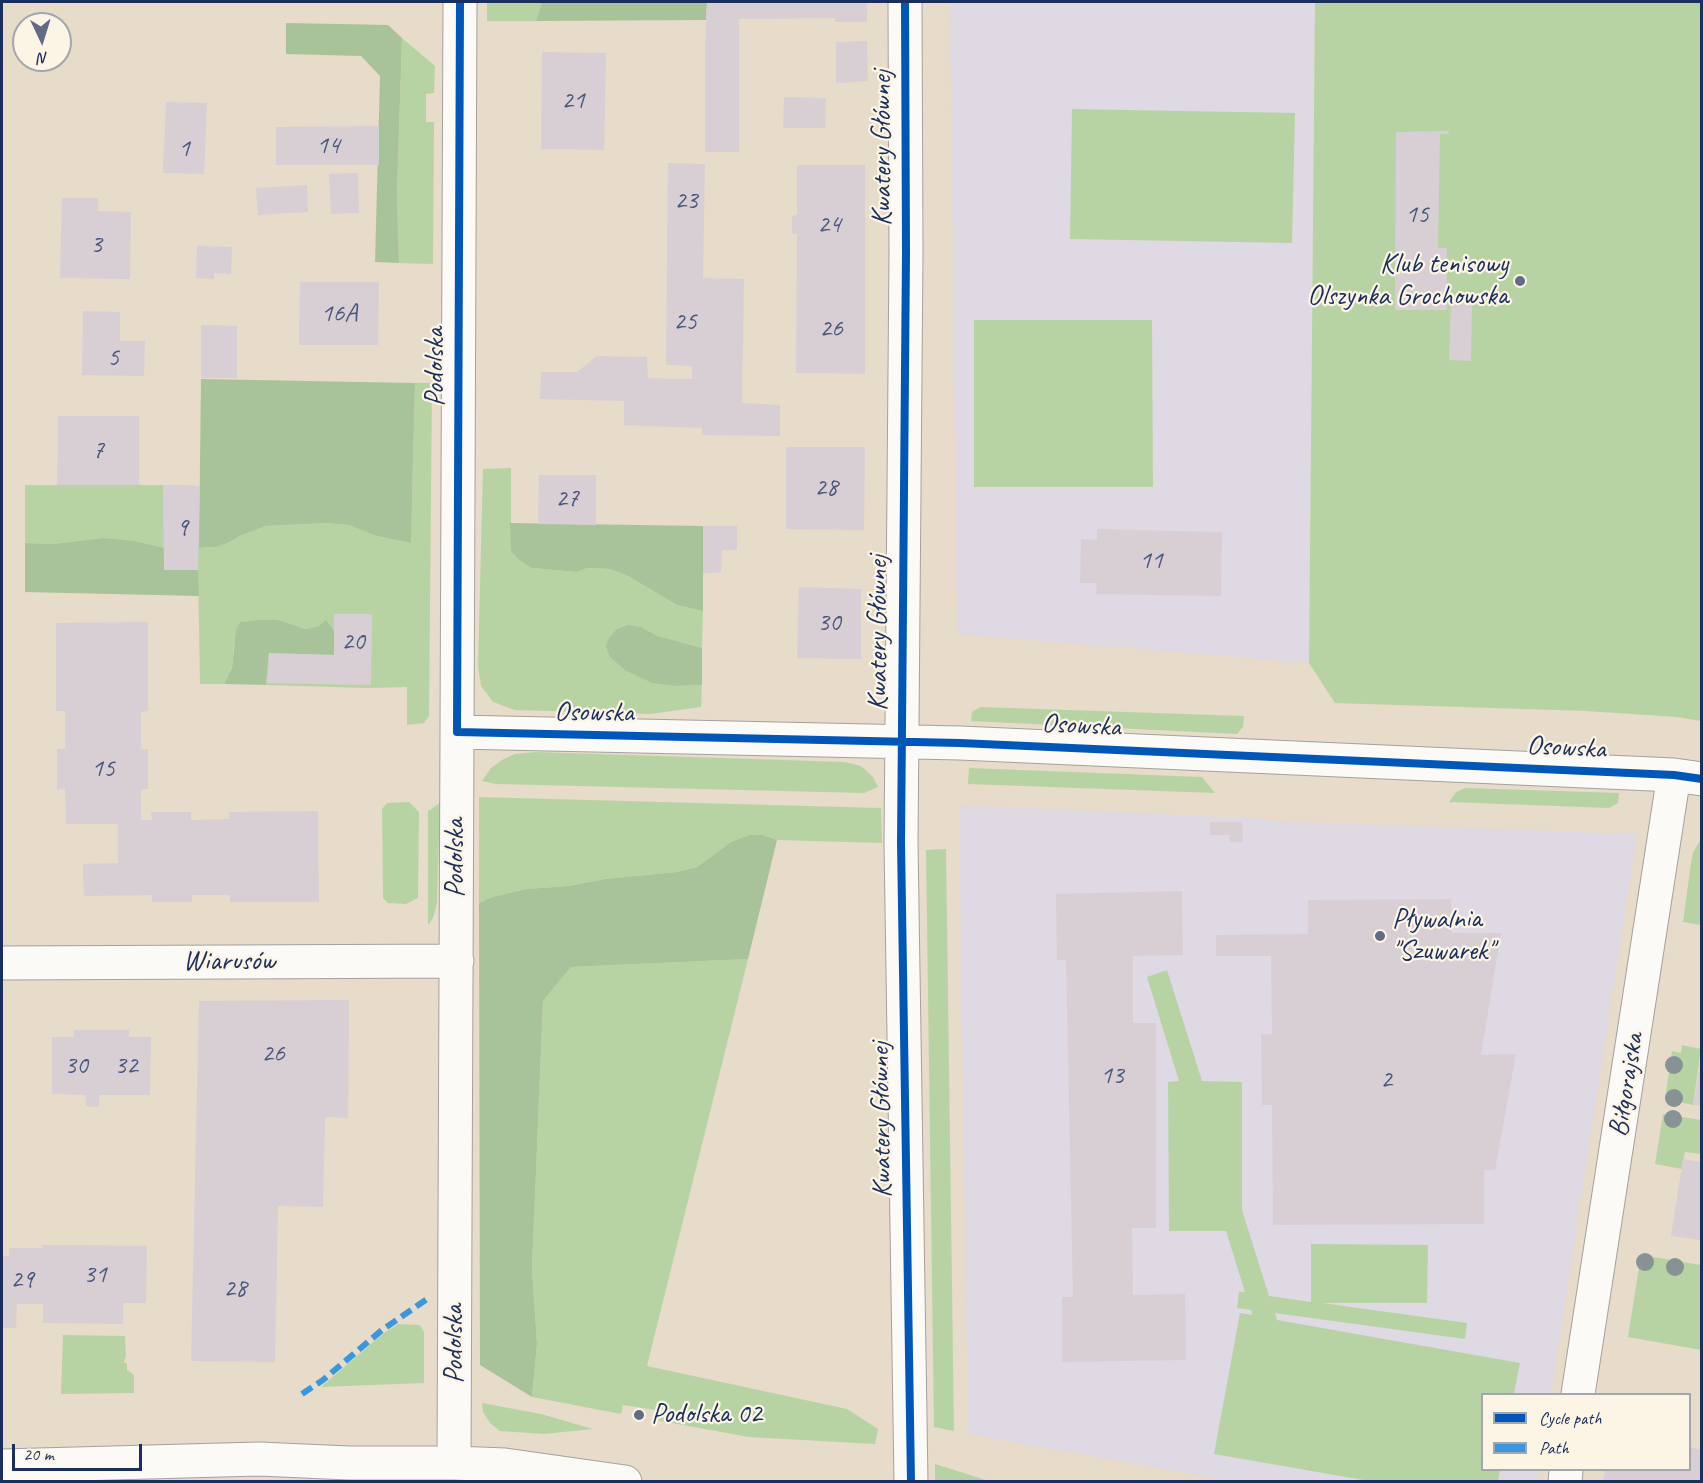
<!DOCTYPE html>
<html>
<head>
<meta charset="utf-8">
<style>
	body { margin:0 }
	#map { position:relative; width:1703px; height:1483px; overflow:hidden; background:#e7dbca; font-family:Caveat,sans-serif }
	canvas { display:block }
	.frame { position:absolute; inset:0; border:3px solid #1b2f5e; pointer-events:none }
	.legend { position:absolute; left:1481px; top:1393px; width:210px; height:78px; box-sizing:border-box; background:#fcf5e5; border:2px solid #a2a6af; margin:0; padding:8px 10px; list-style:none; font-size:18px; color:#1b2f5e }
	.legend li { display:flex; align-items:center; gap:12px; height:30px }
	.legend b { width:30px; border:2px solid #a2a6af }
	.north { position:absolute; left:12px; top:12px; width:60px; height:60px; box-sizing:border-box; background:#fcf5e5; border:2px solid #a2a6af; border-radius:50%; rotate:176deg; font-size:16px; font-weight:700; line-height:24px; text-align:center; color:#1b2f5e }
	.north::after { content:''; display:block; margin:auto; width:21px; height:27px; background:#626b84; clip-path:polygon(50% 0,100% 100%,50% 72%,0 100%) }
	.scale { position:absolute; left:12px; top:1444px; width:130px; height:27px; box-sizing:border-box; border:3px solid #1b2f5e; border-top:0; padding-left:8px; font-size:18px; line-height:21px; white-space:nowrap; color:#1b2f5e; -webkit-text-stroke:4px #fcf5e5; paint-order:stroke }
</style>
</head>
<body>
<div id="map">
<canvas width="1703" height="1483"></canvas>
<div class="frame"></div>
<ul class="legend">
<li><b style="height:8px;background:#0057b8"></b>Cycle path</li>
<li><b style="height:8px;background:#3a97de"></b>Path</li>
</ul>
<div class="north">N</div>
<div class="scale">20 m</div>
</div>
<script>
const ctx = document.querySelector('canvas').getContext('2d');
ctx.lineJoin = 'round';
function fillPath(path, color) { ctx.fillStyle = color; ctx.fill(path, 'evenodd'); }
const poly = rows => new Path2D(rows.map(r => 'M' + r).join(''));
function stroke(path, color, width, dash) { ctx.strokeStyle = color; ctx.lineWidth = width; ctx.lineCap = dash ? 'butt' : 'round'; ctx.setLineDash(dash || []); ctx.stroke(path); }
function label(font, color, halo, rows, align = 'center') {
  ctx.font = font + ' Caveat,sans-serif'; ctx.lineWidth = 4.5; ctx.setLineDash([]); ctx.textBaseline = 'middle'; ctx.strokeStyle = halo; ctx.fillStyle = color; for (const [text, x, y, turn = 0] of rows) {
    ctx.save(); ctx.translate(x, y); ctx.rotate((+turn || 0) * Math.PI / 180); ctx.textAlign = isNaN(turn) ? turn : align; if (halo) ctx.strokeText(text, 0, 0); ctx.fillText(text, 0, 0); ctx.restore();
  }
}
fillPath(poly([
	[950,2,1315,2,1309,663,957,634],
	[959,805,1268,819,1269,821,1637,834,1551,1394,1482,1394,1482,1470,1539,1470,1537,1481,1231,1481,968,1434]
]), '#ded9e3');
fillPath(poly([
	[487,2,542,2,536,21,487,21],
	[1315,2,1701,2,1701,721,1677,717,1586,711,1335,703,1309,663],
	[402,38,435,66,434,93,426,94,426,122,434,122,433,264,399,263,397,193],
	[1072,109,1295,113,1292,243,1070,239],
	[974,320,1152,320,1153,487,974,487],
	[415,383,432,383,429,716,424,723,407,725,407,687,368,688,266,685,269,653,334,631,328,625,306,629,278,620,240,622,234,645,232,668,224,684,200,684,198,570,164,570,103,538,53,544,25,543,25,485,163,485,200,486,200,548,216,547,228,543,242,535,266,526,326,523,349,525,376,536,411,543],
	[511,468,511,551,532,568,577,572,587,568,610,569,628,576,677,605,703,611,702,648,658,636,641,627,676,686,702,685,701,707,650,714,515,710,493,702,481,686,478,666,483,469],
	[980,707,1244,716,1243,727,1237,734,971,721,972,712],
	[536,752,845,762,861,766,873,777,878,787,864,793,496,784,482,781,491,768,502,760,515,754],
	[969,768,1202,777,1215,793,968,784],
	[1465,788,1619,793,1618,803,1609,808,1449,802,1456,792],
	[479,797,881,808,882,843,777,840,763,835,749,835,731,842,697,867,677,872,605,879,569,886,526,889,492,897,479,903],
	[409,802,419,812,418,898,406,904,388,903,383,898,382,809,387,803],
	[440,803,437,903,433,918,428,925,428,811],
	[1700,841,1702,841,1701,925,1683,922,1691,863,1693,852],
	[946,849,954,1431,934,1427,926,850],
	[748,959,647,1366,847,1409,878,1429,875,1444,749,1437,655,1420,656,1410,623,1405,621,1414,532,1397,537,1344,532,1269,543,1001,571,967],
	[1167,970,1202,1081,1242,1082,1242,1210,1269,1296,1311,1302,1311,1244,1428,1245,1427,1303,1322,1303,1467,1323,1465,1339,1275,1313,1277,1320,1520,1363,1514,1394,1482,1394,1482,1470,1500,1470,1498,1481,1369,1481,1214,1454,1240,1313,1252,1315,1251,1310,1237,1308,1239,1292,1245,1292,1226,1231,1169,1231,1168,1082,1179,1081,1147,977],
	[1682,1045,1701,1049,1693,1105,1665,1099,1672,1051,1681,1053],
	[1663,1114,1701,1120,1701,1154,1685,1152,1682,1169,1655,1164],
	[1641,1255,1701,1265,1701,1350,1628,1337],
	[398,1324,420,1325,424,1332,424,1383,321,1387,380,1336],
	[63,1335,125,1336,126,1356,124,1362,127,1364,127,1370,134,1375,134,1393,61,1394],
	[482,1403,541,1414,593,1429,544,1434,500,1431,490,1423,483,1412],
	[935,1464,989,1481,935,1481]
]), '#b8d3a3');
fillPath(poly([
	[542,2,707,2,706,20,536,21],
	[286,23,388,25,402,38,397,193,399,263,375,262,380,76,361,56,286,54],
	[201,379,415,383,411,543,376,536,349,525,326,523,266,526,242,535,228,543,216,547,199,548],
	[510,523,703,526,703,611,677,605,628,576,610,569,587,568,577,572,532,568,518,559,511,551],
	[103,538,134,541,164,548,164,570,198,570,199,596,25,592,25,543,53,544],
	[262,620,278,620,306,629,319,626,326,620,334,631,334,655,269,653,266,685,224,684,232,668,236,630,240,622],
	[628,625,641,627,658,636,702,648,702,685,676,686,652,683,625,670,610,657,606,646,609,638,617,629],
	[749,835,763,835,777,840,748,959,571,967,543,1001,532,1269,537,1344,532,1397,480,1365,479,903,492,897,526,889,569,886,605,879,677,872,697,867,731,842]
]), '#a8c399');
fillPath(poly([
	[707,2,867,2,867,22,834,22,835,18,739,19,739,152,705,152,705,50],
	[867,41,868,81,836,83,836,42],
	[542,52,606,53,604,150,541,149],
	[784,97,826,98,825,128,783,128],
	[166,102,207,103,204,174,163,173],
	[379,126,379,165,276,165,276,127],
	[1448,131,1449,134,1440,134,1438,248,1447,248,1447,310,1395,310,1396,132],
	[668,163,705,164,703,278,744,279,742,403,780,405,780,436,702,435,702,428,624,425,624,401,540,399,541,372,577,372,597,356,647,357,648,378,692,379,692,366,666,365],
	[797,165,865,165,865,374,796,373,797,234,792,234,792,216,797,215],
	[358,173,359,213,331,214,329,174],
	[307,185,308,212,258,215,256,188],
	[62,198,98,198,98,211,131,212,130,279,60,278],
	[197,246,232,247,231,274,214,273,214,279,196,278],
	[300,282,379,282,378,345,299,345],
	[1451,302,1472,303,1471,361,1449,360],
	[83,311,120,312,120,341,145,341,144,376,82,375],
	[201,325,237,326,237,378,201,378],
	[58,416,139,416,139,485,57,485],
	[786,447,865,447,864,530,786,529],
	[539,475,596,475,596,525,538,524],
	[163,485,200,486,198,570,164,570],
	[703,526,737,526,737,550,722,550,721,572,703,574],
	[1097,529,1222,532,1221,596,1096,594,1097,583,1080,583,1081,539,1097,540],
	[799,587,861,589,861,659,797,658],
	[334,614,372,614,371,685,267,683,269,653,334,655],
	[148,622,148,711,141,712,141,749,148,749,148,789,141,789,141,820,152,820,151,812,191,812,191,820,229,819,229,812,318,811,319,902,230,902,230,895,192,895,192,902,152,902,152,895,84,896,83,864,118,863,118,824,66,824,65,789,57,790,57,749,65,749,65,711,56,711,56,623],
	[1210,822,1242,822,1243,842,1229,842,1230,835,1210,835],
	[1182,891,1183,955,1133,956,1133,1023,1156,1023,1156,1228,1132,1228,1133,1295,1185,1294,1186,1360,1062,1362,1062,1297,1073,1297,1066,960,1057,960,1056,894],
	[1451,899,1452,933,1501,933,1481,1055,1516,1054,1495,1170,1484,1170,1484,1224,1273,1225,1272,1105,1262,1105,1261,1034,1272,1034,1271,956,1216,956,1216,935,1308,934,1308,900],
	[349,1000,348,1118,325,1117,323,1207,278,1206,275,1362,191,1361,199,1001],
	[74,1030,129,1030,129,1037,151,1037,150,1095,99,1095,99,1107,86,1106,86,1095,52,1094,52,1037,74,1037],
	[1700,1065,1701,1065,1701,1106,1693,1105],
	[1683,1159,1701,1162,1701,1240,1671,1236],
	[42,1245,147,1246,146,1303,123,1303,123,1324,43,1323,43,1304,17,1304,16,1328,2,1328,2,1256,9,1256,9,1248,43,1248],
	[1690,1447,1701,1450,1701,1482,1603,1482,1605,1470,1689,1470]
]), '#d8cfd5');
const minor = poly([
	[905,2,906,253,901,843,911,1482],
	[457,732,960,743,1674,775,1702,779],
	[2,963,457,961],
	[1578,1394,1674,775],
	[454,1463,460,2],
	[2,1466,259,1459,349,1463,454,1463,505,1465,625,1482],
	[1565,1482,1566,1470]
]);
stroke(minor, '#a5a19d', 35);
stroke(minor, '#fbfaf7', 33);
stroke(poly([
	[302,1394,323,1380,382,1330,430,1297]
]), '#3a97de', 6, [12, 6]);
stroke(poly([
	[460,2,457,732,960,743,1674,775,1702,779],
	[905,2,906,253,901,843,911,1482]
]), '#0057b8', 8);
ctx.fillStyle = '#879294';
for (const [x, y] of [
	[1674,1065],
	[1674,1098],
	[1673,1119],
	[1645,1262],
	[1675,1267]
]) { ctx.beginPath(); ctx.arc(x, y, 9, 0, 2 * Math.PI); ctx.fill(); }
for (const [x, y, r, color] of [
	[1520,281,6,"#626b84"],
	[1380,936,6,"#626b84"],
	[639,1415,6,"#626b84"]
]) { const dot = new Path2D(); dot.arc(x, y, r, 0, 2 * Math.PI); ctx.fillStyle = color; ctx.fill(dot); stroke(dot, '#fcf5e5', 2); }
label('26px', '#4a577c', null, [
	["21",573,101],
	["14",328,146],
	["1",184,149],
	["23",686,201],
	["15",1417,215],
	["24",829,225],
	["3",96,245],
	["16A",339,314],
	["25",685,322],
	["26",831,329],
	["5",113,358],
	["7",98,451],
	["28",826,488],
	["27",567,499],
	["9",182,528],
	["11",1151,561],
	["30",829,623],
	["20",353,642],
	["15",103,769],
	["26",273,1054],
	["30",76,1066],
	["32",126,1066],
	["13",1112,1076],
	["2",1386,1080],
	["31",95,1275],
	["29",22,1280],
	["28",235,1289]
]);
label('28px', '#1b2f5e', '#fcf5e5', [
	["Kwatery Głównej",883,148,-90],
	["Podolska",436,367,-90],
	["Kwatery Głównej",879,633,-90],
	["Osowska",594,713,1],
	["Osowska",1081,726,3],
	["Osowska",1566,748,3],
	["Podolska",456,858,-90],
	["Wiarusów",229,962],
	["Biłgorajska",1627,1085,-81],
	["Kwatery Głównej",882,1120,-91],
	["Podolska",455,1344,-90]
]);
label('28px', '#1b2f5e', '#fcf5e5', [
	["Klub tenisowy",1508,265,"right"],
	["Olszynka Grochowska",1508,297,"right"],
	["Pływalnia",1392,920],
	["\"Szuwarek\"",1392,952],
	["Podolska 02",651,1415]
], 'left');
</script>
</body>
</html>
